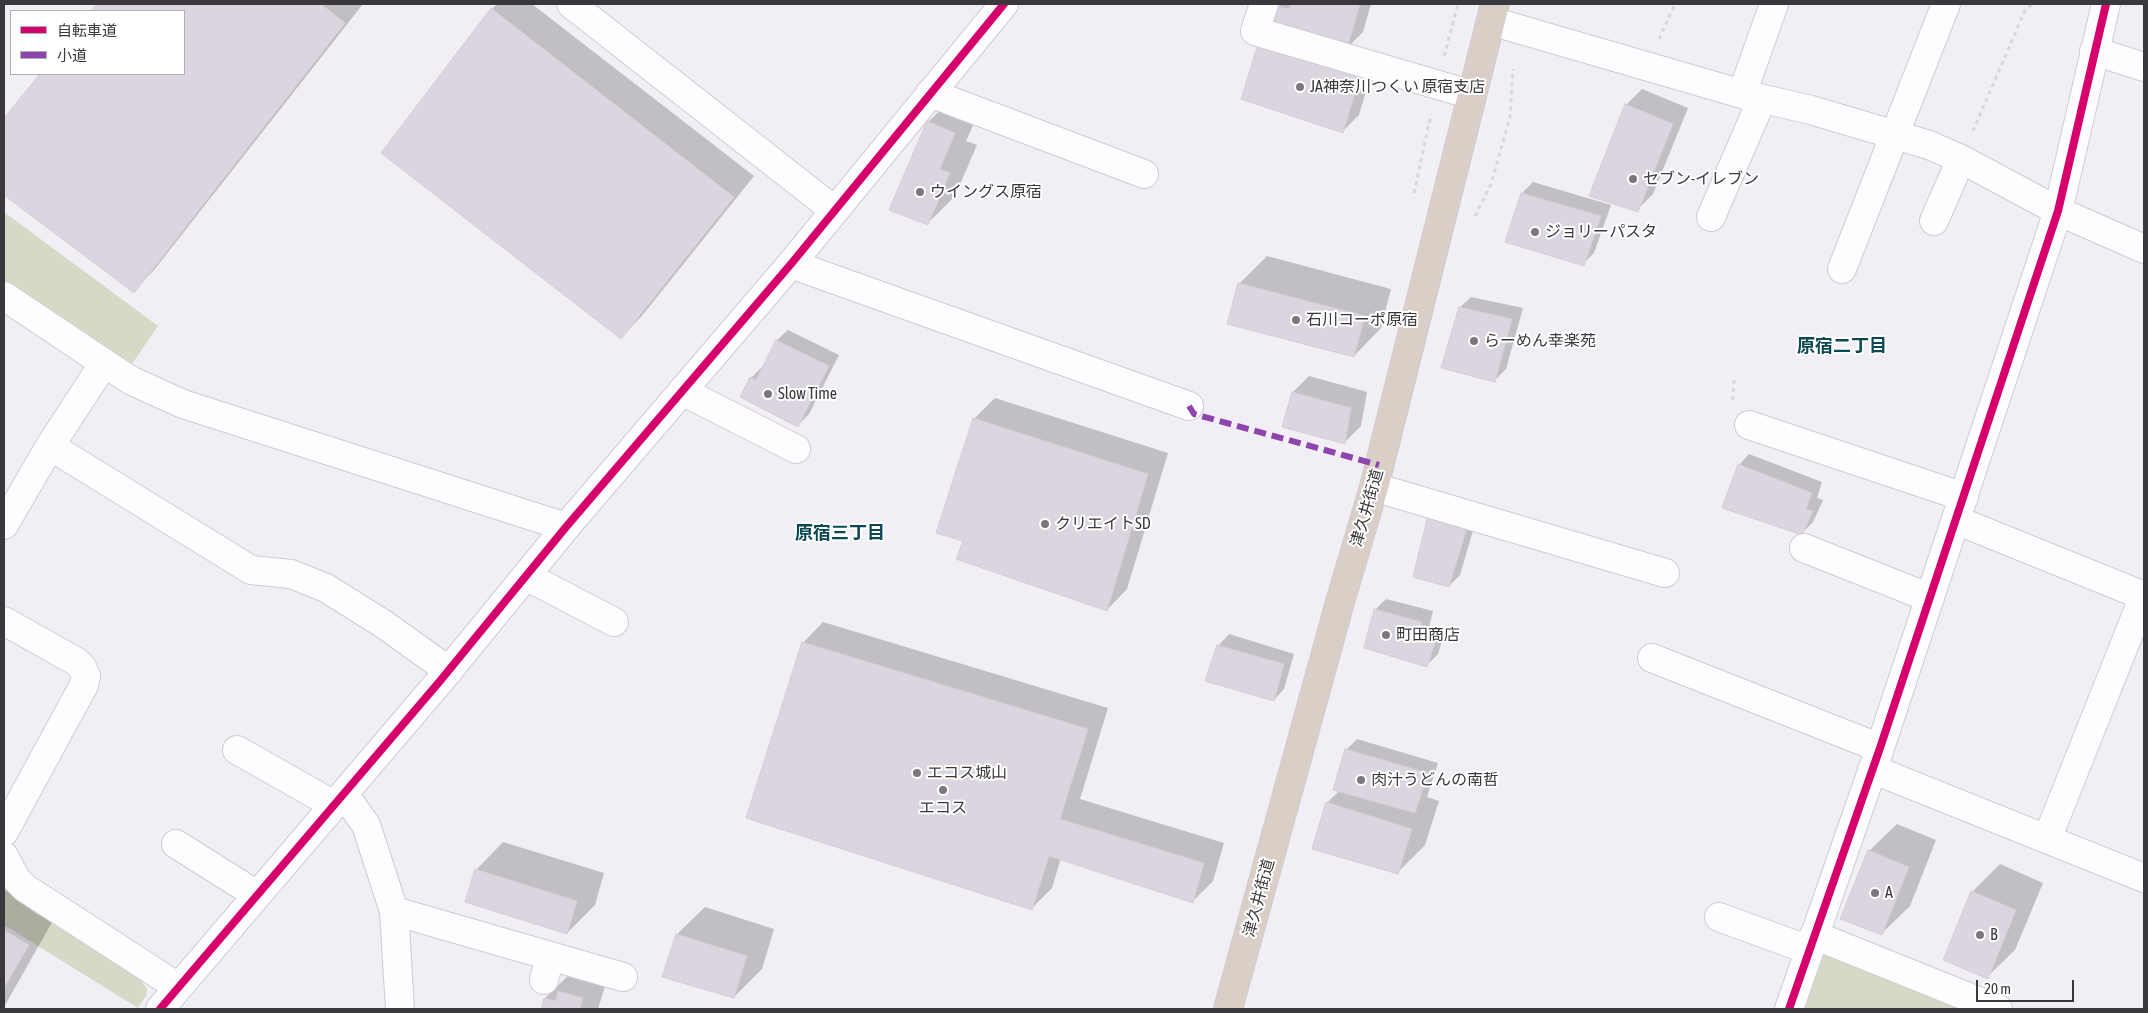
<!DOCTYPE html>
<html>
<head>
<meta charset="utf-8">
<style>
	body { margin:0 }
	#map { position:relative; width:2148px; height:1013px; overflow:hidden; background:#f2eef6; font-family:"Asap Condensed","Noto Sans JP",sans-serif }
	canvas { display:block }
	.frame { position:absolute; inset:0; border:5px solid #3a373d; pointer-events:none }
	.legend { position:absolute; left:10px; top:10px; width:175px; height:65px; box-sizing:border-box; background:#fff; border:1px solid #b0afb1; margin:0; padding:6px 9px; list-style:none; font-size:15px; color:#3a373d }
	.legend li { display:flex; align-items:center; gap:10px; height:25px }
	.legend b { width:25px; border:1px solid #b0afb1 }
	.scale { position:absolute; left:1976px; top:980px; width:98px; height:22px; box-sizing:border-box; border:2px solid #3a373d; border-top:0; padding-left:6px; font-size:15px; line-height:18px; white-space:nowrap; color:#3a373d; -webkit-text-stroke:4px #fff; paint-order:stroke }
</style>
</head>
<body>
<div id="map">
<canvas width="2148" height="1013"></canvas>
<div class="frame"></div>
<ul class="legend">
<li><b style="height:6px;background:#d6006c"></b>自転車道</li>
<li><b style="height:6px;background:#8e44ad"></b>小道</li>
</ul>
<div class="scale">20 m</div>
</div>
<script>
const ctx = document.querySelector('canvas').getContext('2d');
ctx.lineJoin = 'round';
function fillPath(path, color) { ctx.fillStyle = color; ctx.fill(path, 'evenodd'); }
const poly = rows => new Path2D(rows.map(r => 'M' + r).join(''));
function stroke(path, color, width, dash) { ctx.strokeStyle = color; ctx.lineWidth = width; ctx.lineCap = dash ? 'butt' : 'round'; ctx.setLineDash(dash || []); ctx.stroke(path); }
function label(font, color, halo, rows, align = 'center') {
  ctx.font = font + ' "Asap Condensed","Noto Sans JP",sans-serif'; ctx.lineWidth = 4; ctx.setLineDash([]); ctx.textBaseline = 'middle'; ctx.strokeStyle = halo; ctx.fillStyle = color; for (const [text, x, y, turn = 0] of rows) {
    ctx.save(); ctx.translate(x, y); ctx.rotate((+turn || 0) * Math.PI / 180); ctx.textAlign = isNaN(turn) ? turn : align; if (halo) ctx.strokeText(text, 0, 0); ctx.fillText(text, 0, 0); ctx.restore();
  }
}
fillPath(poly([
	[4,212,158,326,130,367,4,280],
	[4,885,32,911,138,976,147,989,146,996,138,1008,4,925],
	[1814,935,1998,1009,1789,1009]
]), '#d7d9c6');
fillPath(poly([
	[98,4,363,4,154,270,134,291,4,193,4,120,41,74,184,74,184,11,92,11],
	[497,4,532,4,754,176,641,317,621,337,492,9],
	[1281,4,1371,4,1363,32,1347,48,1279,6],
	[1275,28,1375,60,1359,115,1342,132],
	[1642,89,1688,108,1653,194,1637,210,1626,105],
	[956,95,982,106,966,141,977,145,955,196,927,224,928,122],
	[1533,182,1611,205,1594,253,1583,264,1507,241,1522,193],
	[1267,256,1391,289,1381,328,1354,356,1239,284],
	[1471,297,1523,308,1506,369,1495,380,1460,307],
	[788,330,839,355,809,414,798,425,751,378,762,367,763,368,777,340],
	[1309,376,1367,392,1361,426,1345,442,1293,392],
	[995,398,1168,453,1127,589,1107,610,964,540,974,419],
	[1749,454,1822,482,1817,498,1823,500,1813,522,1802,533,1739,465],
	[1477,517,1460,575,1449,586,1414,576],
	[1386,599,1433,611,1429,627,1445,632,1438,654,1427,665,1375,610],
	[823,622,1108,708,1080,799,1224,843,1213,881,1192,902,1061,858,1052,888,1031,909,803,643],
	[1229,634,1294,654,1284,689,1274,700,1207,680,1219,645],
	[1357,739,1438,763,1427,797,1439,801,1425,845,1397,873,1327,803,1339,791,1346,750],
	[1897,824,1936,840,1910,906,1882,933,1869,851],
	[503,842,604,873,595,905,567,933,476,870],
	[2000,864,2043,883,2015,950,1987,977,1972,892],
	[8,888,55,917,4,1007,4,892],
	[705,907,774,929,762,969,734,997,664,976,677,934],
	[610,970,598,1009,542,1009,545,998,573,971]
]), '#0003');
const building = poly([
	[97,4,321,4,345,23,134,293,4,195,4,118,40,74,184,74,184,11,91,11,97,4],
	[1291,4,1360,4,1347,49,1271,24,1278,6,1289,9,1291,4],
	[491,8,734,197,621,339,381,153,491,8],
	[1258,44,1360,76,1343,133,1241,99,1258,44],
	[1625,104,1673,124,1638,212,1589,196,1625,104],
	[927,121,955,133,940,169,950,173,928,225,889,210,927,121],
	[1521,193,1601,216,1584,266,1505,242,1521,193],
	[1238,283,1365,316,1354,357,1227,324,1238,283],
	[1459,307,1512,319,1495,382,1441,368,1459,307],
	[776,340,829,366,798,427,740,397,750,377,756,380,776,340],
	[1292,392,1351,408,1345,444,1282,427,1292,392],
	[973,418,1148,474,1107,611,956,559,963,541,936,533,973,418],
	[1738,464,1812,493,1806,509,1813,511,1802,535,1722,508,1738,464],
	[1428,515,1467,528,1449,587,1413,577,1428,515],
	[1374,609,1422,622,1418,637,1435,643,1427,667,1364,648,1374,609],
	[802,642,1088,729,1060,819,1204,863,1193,903,1049,856,1032,910,746,818,802,642],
	[1217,645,1284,664,1274,701,1205,681,1217,645],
	[1345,749,1428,773,1415,813,1333,790,1345,749],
	[1326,802,1412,829,1398,874,1312,849,1326,802],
	[1868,850,1909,867,1882,935,1840,919,1868,850],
	[475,869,577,901,567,934,465,902,475,869],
	[1971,891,2016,910,1988,979,1943,960,1971,891],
	[4,930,29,945,4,988,4,930],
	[676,934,747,956,734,998,662,977,676,934],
	[558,991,583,998,580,1009,541,1009,544,998,556,1001,558,991]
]);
fillPath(building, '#dbd5e0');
stroke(building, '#d2ced4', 1);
const minor = poly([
	[571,4,834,210],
	[1264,4,1255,31,1472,95],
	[1491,21,1742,94,1811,110,1929,145,1961,159,2058,211,2144,249],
	[2094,51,2144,67],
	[930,93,1144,174],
	[1742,94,1774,4],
	[1711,217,1762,99],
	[1934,221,1961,159],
	[791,264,1189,406],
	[1842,269,1946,4],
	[4,296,104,363,50,446,4,525],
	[104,363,132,381,183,404,566,527],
	[682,391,796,449],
	[1749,425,1964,497],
	[50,446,251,570,291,574,326,588,385,625,449,671],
	[1374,487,1665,573],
	[1956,520,2144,596],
	[1804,548,1930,598],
	[526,576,614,622],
	[4,621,77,662,82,667,86,676,84,685,4,832],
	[1652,658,1880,748],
	[237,750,334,805],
	[1872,769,2144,878],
	[344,794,366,825,394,911,400,1009],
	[2047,839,2144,596],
	[176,844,257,895],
	[4,856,16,879,25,888,178,987],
	[394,911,623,977],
	[1719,917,1809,950],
	[1814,935,1998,1009],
	[544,980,550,956],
	[160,1009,440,681,566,527,791,264,1004,4],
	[1789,1009,1880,748,2058,211,2106,4]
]);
const highway = poly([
	[1228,1009,1340,602,1374,487,1495,4]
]);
stroke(minor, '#cfccd2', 30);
stroke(highway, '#cfcdd1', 30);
stroke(poly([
	[1659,39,1675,4],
	[1444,56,1458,4],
	[1973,131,2025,10,2033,4],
	[1414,193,1431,114],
	[1475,216,1491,184,1510,117,1513,69],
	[1733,400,1734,379]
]), '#d8d7d9', 3, [4, 4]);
stroke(minor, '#fdfcfe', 28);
stroke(highway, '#dacfc7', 28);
stroke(poly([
	[1189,406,1194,414,1379,465]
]), '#8e44ad', 6, [12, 6]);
stroke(poly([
	[160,1009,440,681,566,527,791,264,1004,4],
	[1789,1009,1880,748,2058,211,2106,4]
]), '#d6006c', 8);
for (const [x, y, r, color] of [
	[1300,87,5,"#7a777e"],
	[1633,179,5,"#7a777e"],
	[920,192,5,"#7a777e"],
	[1535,232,5,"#7a777e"],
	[1296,320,5,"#7a777e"],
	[1474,341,5,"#7a777e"],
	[768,394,5,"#7a777e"],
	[1045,524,5,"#7a777e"],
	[1386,635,5,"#7a777e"],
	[917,773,5,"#7a777e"],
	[1361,780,5,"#7a777e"],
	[943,790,5,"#7a777e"],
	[1875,893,5,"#7a777e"],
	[1980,935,5,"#7a777e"]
]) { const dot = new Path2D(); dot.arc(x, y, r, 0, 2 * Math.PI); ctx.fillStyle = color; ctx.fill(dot); stroke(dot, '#fff', 2); }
label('16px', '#3a373d', '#fff', [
	["JA神奈川つくい 原宿支店",1310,87],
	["セブン-イレブン",1643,179],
	["ウイングス原宿",930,192],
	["ジョリーパスタ",1545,232],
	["石川コーポ原宿",1306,320],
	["らーめん幸楽苑",1484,341],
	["Slow Time",778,394],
	["クリエイトSD",1055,524],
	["町田商店",1396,635],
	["エコス城山",927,773],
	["肉汁うどんの南哲",1371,780],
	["エコス",943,808,"center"],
	["A",1885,893],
	["B",1990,935]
], 'left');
label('16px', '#3a373d', '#fff', [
	["津久井街道",1367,508,-74],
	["津久井街道",1259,898,-75]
]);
label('bold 18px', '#0a4852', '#fff', [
	["原宿二丁目",1842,346],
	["原宿三丁目",840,533]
]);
</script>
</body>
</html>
